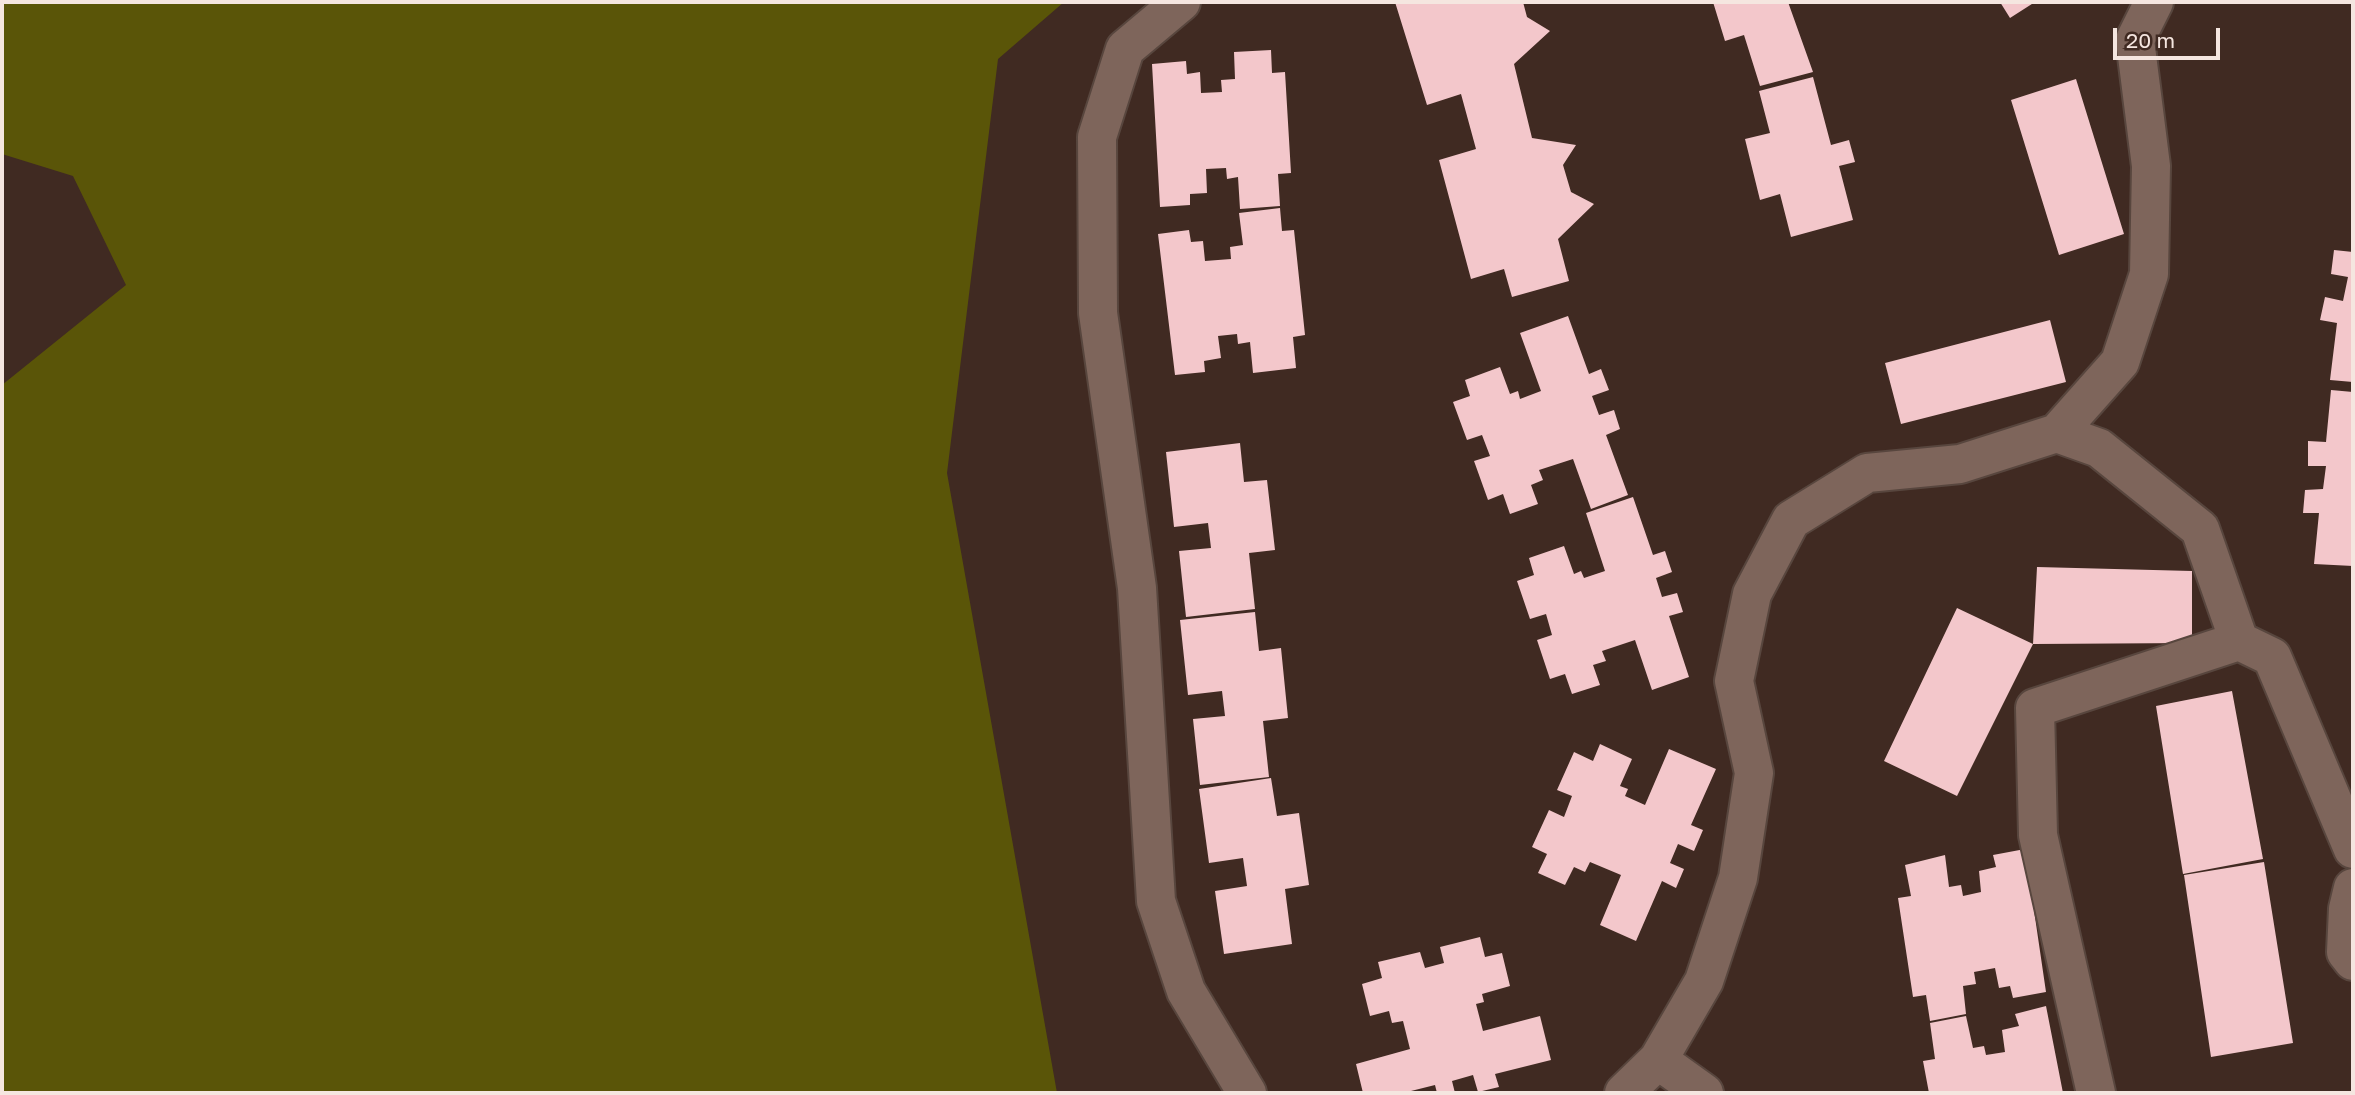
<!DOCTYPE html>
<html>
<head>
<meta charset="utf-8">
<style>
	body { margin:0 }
	#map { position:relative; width:2355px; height:1095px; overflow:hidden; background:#402a22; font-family:"Golos Text",sans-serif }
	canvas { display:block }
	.frame { position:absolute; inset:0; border:4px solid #f5e6e0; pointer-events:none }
	.scale { position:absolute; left:2113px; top:28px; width:107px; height:32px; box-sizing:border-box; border:4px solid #f5e6e0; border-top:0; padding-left:9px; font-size:21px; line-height:24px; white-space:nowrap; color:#f5e6e0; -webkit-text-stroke:5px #402a22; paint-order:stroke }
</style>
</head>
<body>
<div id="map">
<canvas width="2355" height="1095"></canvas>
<div class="frame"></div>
<div class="scale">20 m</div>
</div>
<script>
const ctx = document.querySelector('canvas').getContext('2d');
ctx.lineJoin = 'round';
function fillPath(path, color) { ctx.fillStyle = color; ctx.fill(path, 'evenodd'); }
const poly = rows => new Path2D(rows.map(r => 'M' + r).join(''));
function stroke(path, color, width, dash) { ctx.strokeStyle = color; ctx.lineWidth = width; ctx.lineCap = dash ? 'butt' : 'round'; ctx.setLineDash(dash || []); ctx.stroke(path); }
fillPath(poly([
	[2,2,1064,2,998,59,947,473,1057,1093,2,1093,2,385,126,285,73,176,2,154]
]), '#5a5508');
fillPath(poly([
	[1395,2,1523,2,1527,17,1550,31,1514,64,1532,138,1576,145,1563,165,1571,192,1594,204,1558,239,1569,281,1512,297,1504,269,1471,279,1439,160,1476,149,1461,94,1427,105],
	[1713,2,1788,2,1813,72,1760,86,1744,35,1725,41],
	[2000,2,2035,2,2010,18],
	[1271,50,1272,73,1285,72,1291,173,1278,174,1280,206,1240,209,1238,177,1227,179,1226,168,1206,169,1207,193,1190,194,1190,205,1160,207,1152,64,1186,61,1187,74,1200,72,1201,93,1222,92,1221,80,1235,79,1234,52],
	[1813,77,1831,145,1849,140,1855,162,1839,166,1853,220,1791,237,1780,194,1760,200,1745,139,1770,133,1759,91],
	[2076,79,2124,234,2059,255,2011,100],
	[1280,208,1282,231,1294,230,1305,335,1293,337,1296,368,1253,373,1250,342,1238,344,1237,334,1218,336,1221,358,1204,361,1205,372,1175,375,1158,234,1189,230,1191,242,1203,241,1205,261,1231,259,1230,247,1243,245,1239,213],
	[2334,250,2353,252,2353,382,2330,380,2337,323,2320,320,2325,297,2343,301,2348,277,2331,274],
	[1568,316,1589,374,1601,369,1609,390,1592,396,1599,415,1614,410,1620,429,1606,435,1628,495,1591,509,1573,459,1539,470,1543,480,1531,485,1538,504,1510,514,1503,494,1488,500,1474,461,1490,456,1482,435,1467,440,1453,402,1470,396,1465,380,1500,367,1510,394,1518,391,1520,399,1541,391,1520,333],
	[2050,320,2066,382,1901,424,1885,363],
	[2331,390,2353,392,2353,566,2314,564,2319,513,2303,513,2305,490,2323,489,2326,466,2308,466,2308,441,2326,442],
	[1240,443,1244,482,1267,480,1275,550,1249,553,1255,609,1186,617,1179,551,1211,548,1208,523,1174,527,1166,452],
	[1633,497,1653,555,1665,551,1672,572,1656,578,1662,597,1677,593,1683,612,1669,616,1689,677,1652,690,1635,640,1602,651,1606,661,1593,665,1600,685,1572,694,1565,674,1550,679,1537,640,1552,635,1546,614,1530,619,1517,581,1534,575,1529,558,1564,546,1574,574,1581,571,1584,578,1605,571,1586,513],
	[2037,567,2192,571,2192,643,2033,644],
	[1957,608,2033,644,1957,796,1884,761],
	[1255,612,1259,651,1281,648,1288,718,1263,721,1269,777,1200,785,1193,719,1225,716,1222,691,1188,695,1180,620],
	[2232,691,2263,859,2183,874,2156,706],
	[1600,744,1632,759,1620,786,1628,789,1625,796,1645,805,1669,749,1716,769,1691,825,1703,830,1694,851,1678,844,1670,863,1684,869,1676,888,1662,881,1636,941,1600,925,1621,875,1590,862,1585,872,1574,867,1565,885,1538,873,1547,854,1532,847,1549,810,1564,817,1572,796,1557,790,1574,752,1593,761],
	[1271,778,1277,816,1299,813,1309,885,1285,889,1292,944,1224,954,1215,891,1247,886,1243,858,1209,863,1199,789],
	[2025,849,2046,992,2013,998,2010,986,1999,988,1995,968,1974,972,1976,984,1963,986,1966,1014,1930,1021,1926,995,1913,997,1898,898,1911,896,1905,865,1945,855,1949,887,1961,885,1963,896,1981,892,1979,871,1996,867,1993,855],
	[2264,862,2293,1043,2211,1057,2184,875],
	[1480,937,1485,957,1502,953,1510,986,1482,994,1484,1002,1476,1004,1483,1031,1540,1016,1551,1060,1495,1074,1499,1087,1478,1092,1473,1075,1452,1081,1455,1093,1437,1093,1435,1085,1403,1093,1363,1093,1356,1064,1410,1049,1403,1021,1392,1023,1389,1011,1370,1016,1362,984,1382,978,1378,962,1420,952,1425,968,1444,963,1440,947],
	[2046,1006,2063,1093,1929,1093,1923,1061,1935,1059,1930,1023,1966,1016,1973,1048,1984,1046,1986,1055,2005,1052,2002,1030,2019,1026,2015,1014]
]), '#f3c7cb');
const minor = poly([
	[1181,2,1125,49,1097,137,1098,313,1137,588,1156,901,1186,991,1247,1093],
	[2057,433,2099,448,2200,529,2239,641,2035,708,2038,835,2096,1093],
	[2239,641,2272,657,2353,849],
	[2353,888,2348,909,2346,952,2353,961],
	[1658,1060,1704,981,1738,878,1754,773,1734,681,1752,594,1791,520,1867,473,1960,464,2057,433,2120,362,2149,274,2151,166,2135,40,2154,2],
	[1624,1093,1658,1060,1704,1093]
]);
stroke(minor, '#58463e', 42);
stroke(minor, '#7e655b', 38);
</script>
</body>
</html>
